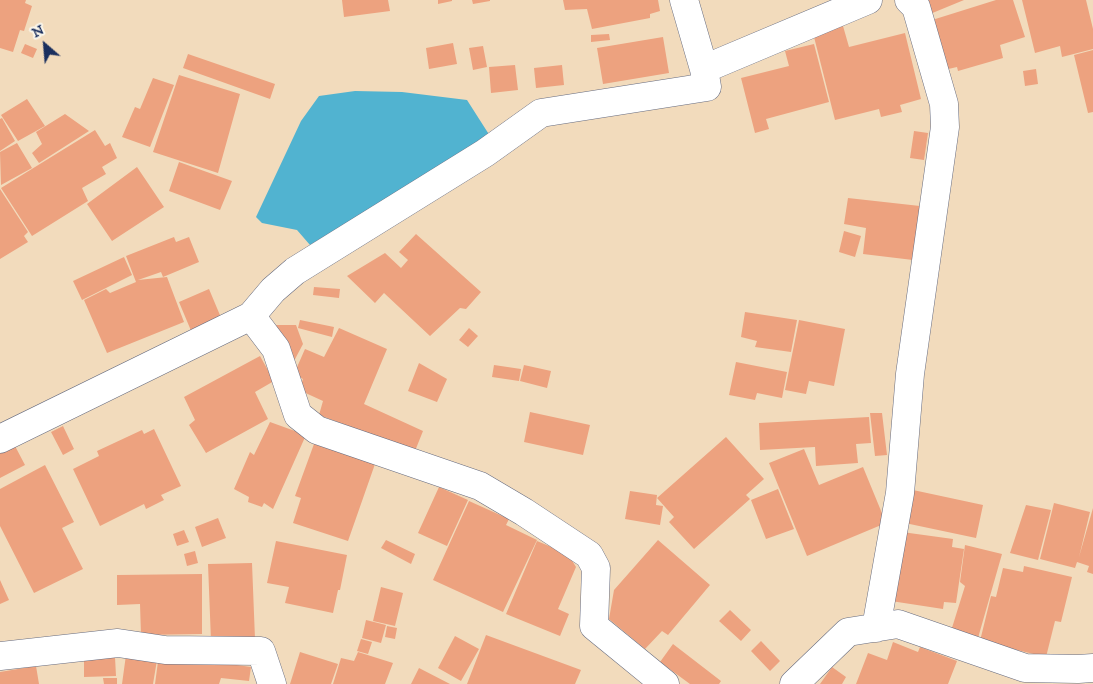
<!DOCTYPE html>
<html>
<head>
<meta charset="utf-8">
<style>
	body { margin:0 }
	#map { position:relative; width:1093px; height:684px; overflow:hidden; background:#f2dbbc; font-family:"IM FELL DW Pica",serif }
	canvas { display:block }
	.north { position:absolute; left:20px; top:20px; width:50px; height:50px; -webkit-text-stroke:4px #fbf7ec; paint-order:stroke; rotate:333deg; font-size:14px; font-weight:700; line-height:20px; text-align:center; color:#1b2f5e }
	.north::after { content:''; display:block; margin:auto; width:18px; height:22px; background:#1b2f5e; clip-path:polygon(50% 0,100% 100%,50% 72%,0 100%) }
</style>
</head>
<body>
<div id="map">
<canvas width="1093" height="684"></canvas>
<div class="north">N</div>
</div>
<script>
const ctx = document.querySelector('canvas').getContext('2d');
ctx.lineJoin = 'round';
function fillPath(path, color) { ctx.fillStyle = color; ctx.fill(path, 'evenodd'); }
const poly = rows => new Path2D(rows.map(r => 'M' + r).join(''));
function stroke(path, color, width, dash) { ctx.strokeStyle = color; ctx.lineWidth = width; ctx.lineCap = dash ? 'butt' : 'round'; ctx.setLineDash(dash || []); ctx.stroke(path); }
fillPath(poly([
	[355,91,402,92,467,100,490,136,310,245,297,230,262,223,256,217,301,121,319,96]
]), '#51b3d0');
fillPath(poly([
	[0,0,26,0,25,3,32,6,24,31,20,30,13,52,0,48],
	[342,0,388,0,390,11,344,17],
	[438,0,452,0,452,1,438,4],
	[472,0,490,0,490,1,473,4],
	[563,0,658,0,660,11,650,14,650,18,592,29,587,9,565,10],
	[925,0,964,0,930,14],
	[996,0,1013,0,1025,37,1000,45,1003,58,958,71,957,67,944,70,929,21],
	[1022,0,1086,0,1093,29,1093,49,1062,57,1060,46,1035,53],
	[843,26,849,47,905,33,921,99,900,105,902,112,881,117,879,109,835,120,813,33],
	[609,34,610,40,591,42,591,35],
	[663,37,669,73,603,84,597,48],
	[453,43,457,64,429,69,426,48],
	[25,44,37,49,33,58,21,53],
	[814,44,829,102,766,119,769,129,755,133,741,78,789,66,785,51],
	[483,46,487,67,473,70,469,48],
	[1093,50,1093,112,1088,113,1074,55],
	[188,54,275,84,270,99,183,68],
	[515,65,518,90,491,93,489,67],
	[562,65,564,85,536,88,534,68],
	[1036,69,1038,84,1025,86,1023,71],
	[179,75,240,94,218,173,153,152],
	[153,78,174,85,150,147,122,137,135,107,140,109],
	[27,99,45,126,18,141,1,115],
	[65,114,89,131,39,163,32,153,42,144,36,132],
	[2,118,15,141,0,151,0,119],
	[95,130,105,146,110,143,117,158,102,167,106,174,82,188,88,201,32,236,1,188],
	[914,131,928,133,924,160,910,158],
	[17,143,32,168,1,185,0,152],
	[179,162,232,181,220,210,169,191],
	[137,167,164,207,112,241,87,204],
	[0,189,28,232,24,236,28,242,0,259],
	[848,198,920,206,913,260,863,254,866,228,844,224],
	[844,231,861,236,855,257,839,252],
	[416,234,481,292,466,309,460,308,430,336,384,293,375,303,347,276,385,253,401,268,408,260,399,252],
	[174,237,176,242,189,237,199,262,163,277,161,272,138,280,167,277,184,322,107,353,84,300,106,289,110,293,136,282,126,256],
	[124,257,132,275,82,300,73,281],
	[314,287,340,289,339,298,313,295],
	[209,289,222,320,192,333,179,302],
	[745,312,797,320,791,352,755,347,757,341,741,337],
	[300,320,334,327,332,337,298,328],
	[799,320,845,329,834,386,809,381,806,394,785,390],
	[276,325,296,325,303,344,294,361,290,359],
	[339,328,387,349,364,404,423,431,415,451,319,415,323,401,299,390,303,379,294,374,305,349,324,357],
	[469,328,478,336,468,347,459,340],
	[260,356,274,381,255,392,268,419,206,453,189,425,195,420,184,397],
	[736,362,787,372,782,398,757,393,755,400,729,395],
	[419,363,447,379,437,402,408,391],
	[494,365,521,369,519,381,492,377],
	[524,365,551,371,547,388,520,381],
	[530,412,590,425,583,455,524,442],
	[870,413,882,413,887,455,875,456],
	[869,417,871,443,856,444,858,463,816,466,815,447,760,450,759,423],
	[270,422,306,435,273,509,264,503,262,507,248,502,249,497,234,489,250,452,254,455],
	[63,426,74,449,63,455,51,432],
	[154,429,181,486,161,495,164,500,146,509,144,504,100,526,73,469,99,456,97,451,142,430,144,434],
	[726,437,764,479,746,495,750,499,694,549,669,522,674,517,657,498],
	[314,444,375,464,348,541,293,523,301,498,295,496],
	[0,446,15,446,25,465,0,478],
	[804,449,819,485,863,467,886,523,807,556,769,463],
	[45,465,74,522,62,528,83,569,34,593,0,526,0,489],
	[439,487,468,500,447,546,418,533],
	[778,489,794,529,766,539,751,500],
	[913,490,983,505,976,538,905,523],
	[630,491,657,495,656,505,663,506,660,525,625,519],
	[469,501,509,519,506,525,537,540,503,612,433,580],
	[1054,503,1090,512,1079,557,1093,508,1093,574,1087,572,1089,566,1077,562,1075,568,1040,559],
	[1026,505,1051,510,1038,560,1010,553],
	[218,518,226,538,202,547,195,527],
	[184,530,189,542,177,546,173,534],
	[902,532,953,539,952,547,964,549,956,603,944,602,943,609,891,601],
	[386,540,415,554,411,564,381,548],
	[658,540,710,585,668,635,662,631,645,649,609,619,614,590],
	[276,541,347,555,340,590,338,590,333,613,285,603,289,587,267,583],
	[537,541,568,554,576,567,558,609,569,614,560,636,506,614],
	[965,545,1002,554,978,638,951,631,965,586,960,582],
	[195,551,198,563,187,566,184,554],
	[252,563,255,639,211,641,208,564],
	[1024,566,1072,577,1061,622,1055,621,1046,657,980,641,991,596,996,597,1003,568,1023,572],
	[202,574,202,634,141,635,140,604,117,605,117,575],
	[0,580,9,600,0,604],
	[381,587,403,593,395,626,373,621],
	[730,610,751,630,741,641,719,621],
	[366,620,386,625,381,643,362,638],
	[387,626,397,628,395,639,385,637],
	[486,635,581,670,575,684,467,684],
	[455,636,479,649,461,681,438,668],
	[361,639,372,642,368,654,357,651],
	[761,641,780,661,770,671,751,651],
	[893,642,918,652,920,647,957,661,948,684,856,684,868,653,887,660],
	[673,644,721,681,719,684,690,684,660,662],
	[300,652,338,664,331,684,290,684],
	[358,652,393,663,385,684,333,684,341,658,354,661],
	[159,654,251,667,249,681,221,678,219,684,155,684],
	[126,655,157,660,153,684,122,684],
	[115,657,116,676,84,677,84,658],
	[36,666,39,684,0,684,0,672],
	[832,667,846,677,842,684,820,684],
	[419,668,450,684,411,684],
	[103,678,117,678,117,684,104,684]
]), '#eda27f');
const minor = poly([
	[704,69,868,0],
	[251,316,276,349,298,415,317,430,480,486,524,512,589,555,596,568,594,626,665,684],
	[0,439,251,316,273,290,295,271,485,153,541,113,707,87,704,69,684,0],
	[876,628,900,493,910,374,945,127,944,104,916,7,909,0],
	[0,656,118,643,165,650,261,651,272,684],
	[794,684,848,632,898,624,1025,668,1078,669,1093,668]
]);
stroke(minor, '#666b7f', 29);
stroke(minor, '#fff', 28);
</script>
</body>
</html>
